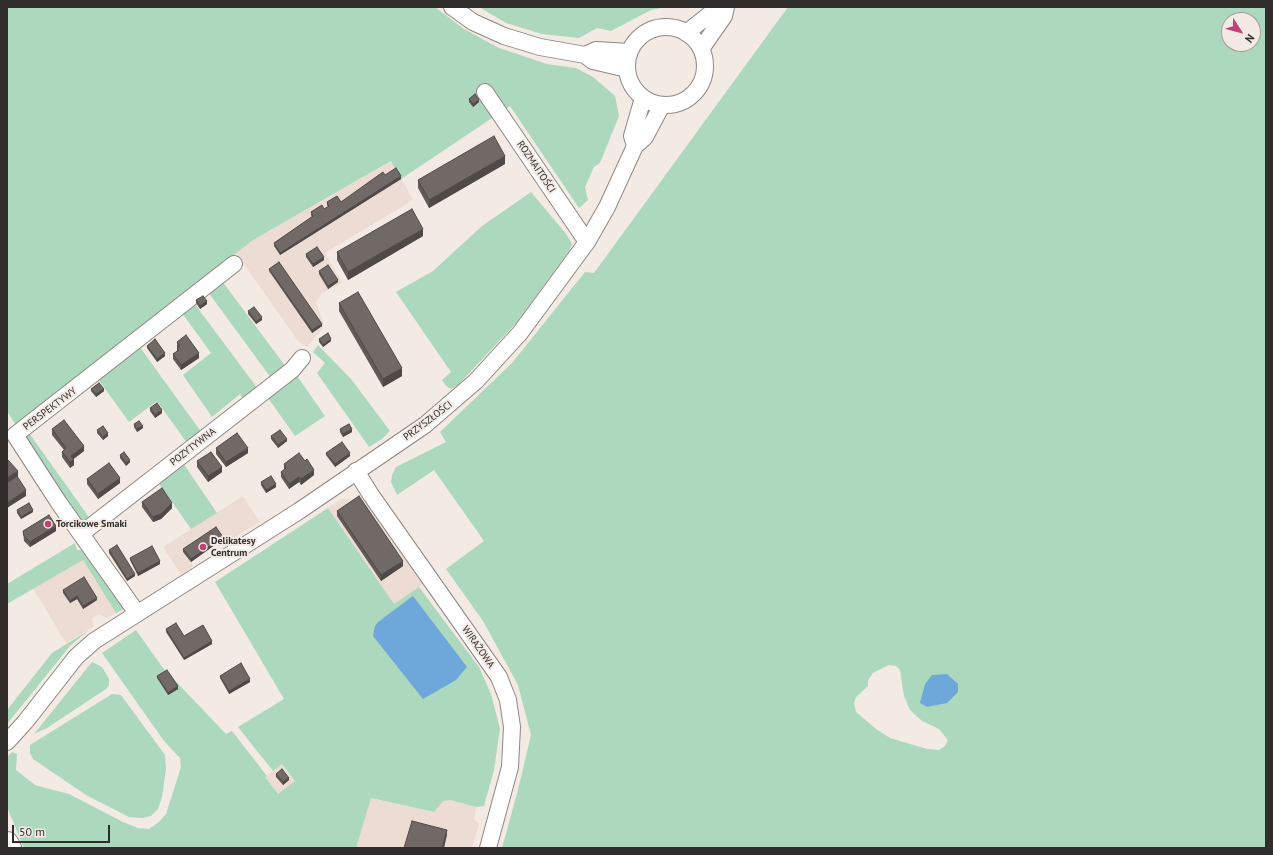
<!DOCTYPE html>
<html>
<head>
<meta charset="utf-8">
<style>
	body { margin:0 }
	#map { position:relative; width:1273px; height:855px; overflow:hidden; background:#f3eae4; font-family:"PT Sans",sans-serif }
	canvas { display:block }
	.frame { position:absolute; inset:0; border:8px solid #302d2b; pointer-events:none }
	.north { position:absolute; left:1221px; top:12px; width:40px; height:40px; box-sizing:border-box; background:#f3eae4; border:1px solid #a59e9a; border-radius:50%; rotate:126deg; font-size:11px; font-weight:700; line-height:16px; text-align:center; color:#302d2b }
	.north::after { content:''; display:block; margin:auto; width:14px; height:18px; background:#c83d75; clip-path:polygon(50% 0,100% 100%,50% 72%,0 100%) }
	.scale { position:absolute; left:12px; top:825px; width:98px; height:18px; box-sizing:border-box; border:2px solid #302d2b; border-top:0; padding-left:5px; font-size:12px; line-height:14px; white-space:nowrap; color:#302d2b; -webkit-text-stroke:3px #f3eae4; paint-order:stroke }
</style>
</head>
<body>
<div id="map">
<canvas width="1273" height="855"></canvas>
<div class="frame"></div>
<div class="north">N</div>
<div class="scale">50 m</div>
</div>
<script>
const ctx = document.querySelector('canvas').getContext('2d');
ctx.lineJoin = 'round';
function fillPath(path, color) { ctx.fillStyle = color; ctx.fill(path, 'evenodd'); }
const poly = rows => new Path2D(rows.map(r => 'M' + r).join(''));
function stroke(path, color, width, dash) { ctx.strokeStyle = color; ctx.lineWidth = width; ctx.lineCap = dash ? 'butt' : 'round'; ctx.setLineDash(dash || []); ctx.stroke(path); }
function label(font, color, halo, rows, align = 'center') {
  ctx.font = font + ' "PT Sans",sans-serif'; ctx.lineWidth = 4; ctx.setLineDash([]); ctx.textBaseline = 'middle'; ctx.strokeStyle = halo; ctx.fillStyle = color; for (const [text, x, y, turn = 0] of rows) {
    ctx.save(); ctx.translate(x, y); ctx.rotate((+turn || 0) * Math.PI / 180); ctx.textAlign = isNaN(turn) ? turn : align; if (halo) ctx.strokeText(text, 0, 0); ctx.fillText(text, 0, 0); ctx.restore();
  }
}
fillPath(poly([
	[392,161,413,200,325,253,342,283,322,293,316,303,323,321,323,328,307,347,298,341,236,253,253,240],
	[243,496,260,522,234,538,223,539,214,545,191,562,193,566,181,574,163,547],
	[343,498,359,502,367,506,423,584,394,604,328,508],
	[83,560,116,613,107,618,99,614,92,618,93,627,66,643,33,588],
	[282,764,295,781,278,794,265,777],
	[370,798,433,812,443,800,450,800,476,807,474,819,479,824,472,848,356,848]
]), '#ecdcd3');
fillPath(poly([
	[7,7,435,7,464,29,499,48,547,64,576,68,593,77,615,96,619,116,600,163,594,167,585,187,588,200,579,208,510,106,401,179,391,161,253,240,17,427,7,411],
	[479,7,688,7,666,7,651,10,611,31,597,28,579,38,542,34,506,23],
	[788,7,1266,7,1266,848,502,848,518,790,531,735,518,685,483,621,446,569,484,541,434,470,397,495,391,482,392,475,396,467,446,442,440,432,512,363,585,272,594,273],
	[1229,20,1253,20,1253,44,1229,44],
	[889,665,896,666,900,670,904,696,910,710,922,721,939,729,948,740,945,746,939,750,927,749,890,738,876,729,856,712,854,703,856,697,868,686,868,680,873,673],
	[531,192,567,235,572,244,569,251,517,322,458,385,451,389,446,386,442,380,451,372,396,292,433,271,482,226],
	[222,281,286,367,271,378,208,292],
	[194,303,258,389,244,400,240,394,212,417,183,375,211,353,182,313],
	[318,345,351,379,390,431,382,439,369,447,317,373,325,363,313,352],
	[139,346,202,433,187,443,157,401,129,422,98,379],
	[295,373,325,416,295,436,268,398],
	[29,433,91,520,84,525,27,443,27,434],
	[183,463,217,513,191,529,158,482],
	[328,508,394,604,419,587,479,667,491,694,500,729,494,770,484,806,476,807,450,800,443,801,434,812,371,798,356,848,24,848,7,807,7,757,12,752,17,754,16,770,35,785,69,794,123,822,138,828,149,829,159,822,166,814,181,767,180,758,164,741,102,653,136,630,163,668,226,734,232,731,267,776,265,777,278,794,295,781,282,764,273,771,238,727,284,699,215,582],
	[75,543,77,550,87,550,126,608,116,613,83,560,7,604,7,584],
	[89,630,70,646,7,724,7,710,52,653],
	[92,662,102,667,109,679,109,685,106,689,47,728,34,734],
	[112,694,121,695,165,755,166,769,162,797,158,809,151,816,143,818,129,817,86,795,33,759,30,753,30,745]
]), '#acd8bd');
fillPath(poly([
	[413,596,467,667,456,680,423,699,373,636,375,626,378,622],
	[947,674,958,684,958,692,947,703,927,707,920,703,925,684,932,675]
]), '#6ea7d9');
const street = poly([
	[452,7,473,22,504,36,540,47,585,55,593,61,627,69],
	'627 66a39 39 0 1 1 78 0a39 39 0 1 1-78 0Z',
	[686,33,719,7],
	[701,49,724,16,726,7],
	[585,55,596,50,629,52],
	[485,92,587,242],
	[635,146,632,136,643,98],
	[356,471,371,495,499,677,508,700,512,727,510,767,488,848],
	[81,534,292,370,302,358],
	[137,613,59,503,15,435,234,264],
	[7,742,26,721,76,657,94,641,299,511,425,425,476,381,520,333,587,242,607,207,635,146,645,137,662,105]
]);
const secondary = poly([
	[7,843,10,848]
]);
stroke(street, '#8f8782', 18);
stroke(secondary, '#8f8782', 24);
stroke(street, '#fff', 16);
stroke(secondary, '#fff', 22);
fillPath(poly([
	[469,99,479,102,473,107,469,102],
	[505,164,429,208,418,188,418,180],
	[385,175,401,179,280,255,274,246,274,243,312,217,311,215,311,212,324,209,328,207,327,205,327,202,341,202],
	[423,236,348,280,337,260,337,252],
	[306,254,324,260,313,267,306,257],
	[269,269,322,326,312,333,269,271],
	[319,271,338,282,328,289,319,274],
	[196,300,207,304,200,309,196,303],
	[339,303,402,376,383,387,339,311],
	[248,311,262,320,256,324,248,314],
	[319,339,331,341,323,347,319,342],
	[177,342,199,358,181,370,173,359,173,354,177,351],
	[147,346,165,356,157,362,147,348],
	[91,389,104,391,96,397,91,391],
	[150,408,162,413,155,418,150,411],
	[134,424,143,428,137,432,134,427],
	[52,429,84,451,73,459,74,465,70,468,62,457,62,452,64,450,52,435],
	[340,429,352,432,343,437,340,432],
	[97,430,108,436,103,440,97,433],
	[271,436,287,441,278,448,271,439],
	[216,448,248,453,226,467,216,454],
	[326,453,350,456,335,467,326,455],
	[120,455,130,462,126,466,120,458],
	[197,461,222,472,208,482,197,467],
	[284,464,314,475,301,485,299,482,289,489,281,477,281,472,284,470],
	[87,479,120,483,98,499,87,484],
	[261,482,276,487,266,493,261,485],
	[142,502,172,508,161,519,153,522,142,507],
	[17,510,33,512,21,519,17,513],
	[337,511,403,566,381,581,337,516],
	[23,531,56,531,30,547,24,541],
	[223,539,191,562,183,552,183,549],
	[109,550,135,576,127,581,109,553],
	[130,558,160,564,138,576,130,560],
	[63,590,97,600,83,609,77,599,70,603,63,593],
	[166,629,184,636,212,644,184,660,166,632],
	[157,676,178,689,168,695,157,678],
	[220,676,250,682,229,694,220,678],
	[276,774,289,780,283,785,276,777]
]), '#615a57');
fillPath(poly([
	[479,100,479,102,473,107,473,104],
	[505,156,505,164,429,208,429,200],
	[401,176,401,179,280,255,280,253],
	[423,229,423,236,348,280,348,272],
	[324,257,324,260,313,267,313,264],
	[338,280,338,282,328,289,328,286],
	[207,301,207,304,200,309,200,306],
	[262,317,262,320,256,324,256,322],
	[322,324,322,326,312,333,312,330],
	[331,339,331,341,323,347,323,345],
	[165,353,165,356,157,362,157,359],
	[199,353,199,358,181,370,181,365],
	[402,368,402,376,383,387,383,379],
	[104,389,104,391,96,397,96,394],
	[162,410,162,413,155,418,155,415],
	[143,426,143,428,137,432,137,429],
	[352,429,352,432,343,437,343,434],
	[108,433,108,436,103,440,103,437],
	[287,439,287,441,278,448,278,445],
	[84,446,84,451,71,461,71,456],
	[248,448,248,453,226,467,226,462],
	[350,453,350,456,335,467,335,464],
	[74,460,74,465,70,468,70,462],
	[130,460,130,462,126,466,126,463],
	[222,467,222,472,208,482,208,476],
	[314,470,314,475,301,485,301,479],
	[18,471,18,476,7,483,7,478],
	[299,477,299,482,289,489,289,484],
	[120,478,120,483,98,499,98,494],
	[276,484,276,487,266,493,266,490],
	[26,490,26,496,7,508,7,503],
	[172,503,172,508,161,519,153,522,153,517],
	[33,510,33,512,21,519,21,517],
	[56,526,56,531,30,547,30,542],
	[223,537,223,539,191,562,191,559],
	[160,561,160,564,138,576,138,573],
	[403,561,403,566,381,581,381,575],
	[135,574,135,576,127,581,127,579],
	[77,596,77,599,70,603,70,601],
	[97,598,97,600,83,609,83,606],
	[212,641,212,644,184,660,184,658],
	[250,679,250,682,229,694,229,691],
	[178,686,178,689,168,695,168,693],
	[289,778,289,780,283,785,283,782],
	[447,830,447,835,444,848,442,848]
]), '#4f4a47');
const building = poly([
	[475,94,479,100,473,104,469,99,475,94],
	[494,136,505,156,429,200,418,180,494,136],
	[396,168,401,176,280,253,274,243,313,216,311,212,322,205,324,209,329,206,327,202,337,196,341,202,383,172,385,175,396,168],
	[412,209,423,229,348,272,337,252,412,209],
	[317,247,324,257,313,264,306,254,317,247],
	[279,262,322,324,312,330,269,269,279,262],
	[328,265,338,280,328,286,319,271,328,265],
	[358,292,402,368,383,379,339,303,358,292],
	[203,296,207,301,200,306,196,300,203,296],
	[254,307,262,317,256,322,248,311,254,307],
	[328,333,331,339,323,345,319,339,328,333],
	[186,335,199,353,181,365,173,354,179,350,177,348,180,346,177,342,186,335],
	[155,339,165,353,157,359,147,346,155,339],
	[99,383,104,389,96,394,91,389,99,383],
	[157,403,162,410,155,415,150,408,157,403],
	[64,420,84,446,71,456,74,460,70,462,62,452,66,448,52,429,64,420],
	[139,421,143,426,137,429,134,424,139,421],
	[349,424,352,429,343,434,340,429,349,424],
	[103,426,108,433,103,437,97,430,103,426],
	[280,430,287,439,278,445,271,436,280,430],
	[237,433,248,448,226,462,216,448,237,433],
	[342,442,350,453,335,464,326,453,342,442],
	[124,452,130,460,126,463,120,455,124,452],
	[211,452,222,467,208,476,197,461,211,452],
	[299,453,305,461,307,459,314,470,301,479,299,477,289,484,281,472,286,468,284,464,299,453],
	[7,460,8,460,18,471,7,478,7,460],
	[109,463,120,478,98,494,87,479,109,463],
	[17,476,26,490,7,503,7,483,17,476],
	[271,476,276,484,266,490,261,482,271,476],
	[162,488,172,503,161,514,153,517,142,502,162,488],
	[359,496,403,561,381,575,337,511,359,496],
	[29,503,33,510,21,517,17,510,29,503],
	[49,515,56,526,30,542,24,536,23,531,49,515],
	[216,527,223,537,191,559,183,549,216,527],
	[117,545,135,574,127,579,109,550,117,545],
	[152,546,160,561,138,573,130,558,152,546],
	[84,577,97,598,83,606,77,596,70,601,63,590,84,577],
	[176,623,184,636,203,625,212,641,184,658,166,629,176,623],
	[241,663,250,679,229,691,220,676,241,663],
	[167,670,178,686,168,693,157,676,167,670],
	[282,769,289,778,283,782,276,774,282,769],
	[412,821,447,830,442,848,404,848,412,821]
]);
fillPath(building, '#716965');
stroke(building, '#4f4a47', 1);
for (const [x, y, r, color] of [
	[48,524,4,"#c83d75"],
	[203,547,4,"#c83d75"]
]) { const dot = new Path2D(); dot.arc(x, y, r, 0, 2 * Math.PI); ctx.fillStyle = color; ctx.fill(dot); stroke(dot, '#f3eae4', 1.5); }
label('10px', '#302d2b', '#f3eae4', [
	["ROZMAITOŚCI",536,167,56],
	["PERSPEKTYWY",50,409,-37],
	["PRZYSZŁOŚCI",428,421,-37],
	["POZYTYWNA",193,447,-38],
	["WIRAŻOWA",478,647,55]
]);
label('bold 10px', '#302d2b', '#f3eae4', [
	["Torcikowe Smaki",56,524],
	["Delikatesy",211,541],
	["Centrum",211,553]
], 'left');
</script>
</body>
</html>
